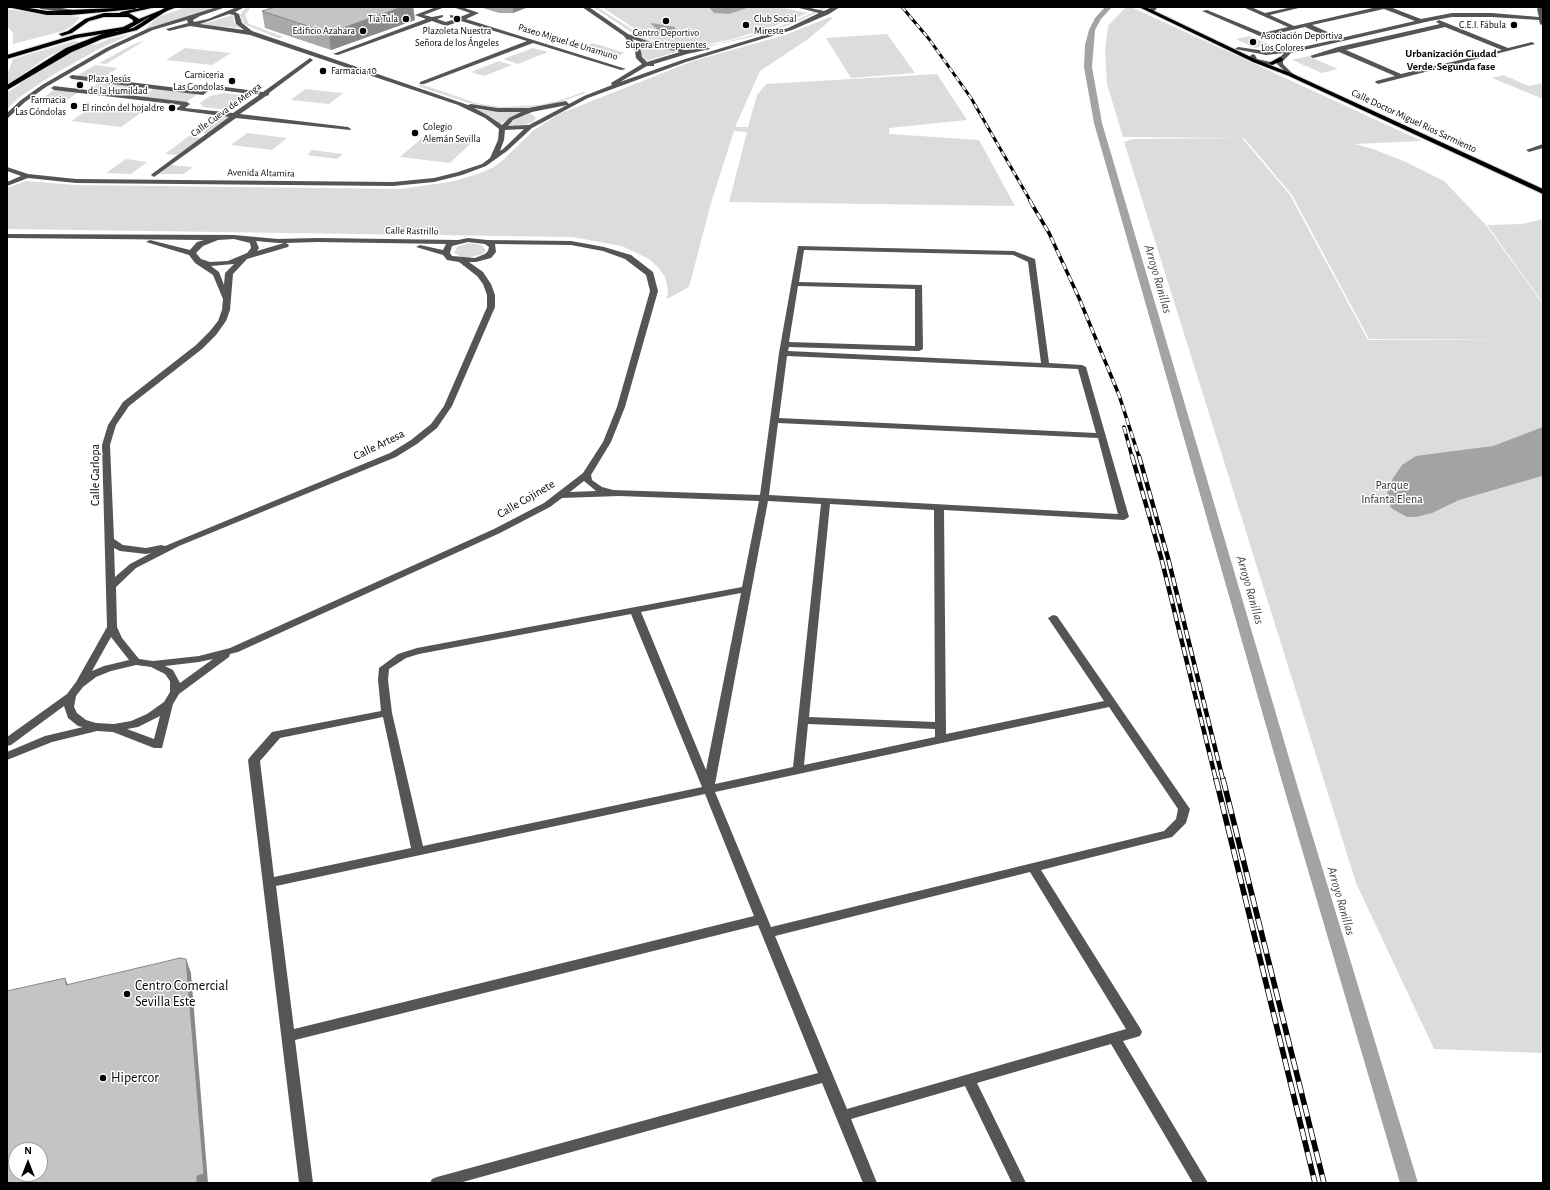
<!DOCTYPE html>
<html>
<head>
<meta charset="utf-8">
<style>
	body { margin:0 }
	#map { position:relative; width:1550px; height:1190px; overflow:hidden; background:#fff; font-family:"Alegreya Sans",sans-serif }
	canvas { display:block }
	.frame { position:absolute; inset:0; border:8px solid #000; pointer-events:none }
	.north { position:absolute; left:8px; top:1142px; width:40px; height:40px; box-sizing:border-box; background:#fff; border:1px solid #999; border-radius:50%; rotate:0deg; font-size:11px; font-weight:700; line-height:16px; text-align:center; color:#000 }
	.north::after { content:''; display:block; margin:auto; width:14px; height:18px; background:#000; clip-path:polygon(50% 0,100% 100%,50% 72%,0 100%) }
</style>
</head>
<body>
<div id="map">
<canvas width="1550" height="1190"></canvas>
<div class="frame"></div>
<div class="north">N</div>
</div>
<script>
const ctx = document.querySelector('canvas').getContext('2d');
ctx.lineJoin = 'round';
function fillPath(path, color) { ctx.fillStyle = color; ctx.fill(path, 'evenodd'); }
const poly = rows => new Path2D(rows.map(r => 'M' + r).join(''));
function stroke(path, color, width, dash) { ctx.strokeStyle = color; ctx.lineWidth = width; ctx.lineCap = dash ? 'butt' : 'round'; ctx.setLineDash(dash || []); ctx.stroke(path); }
function label(font, color, halo, rows, align = 'center') {
  ctx.font = font + ' "Alegreya Sans",sans-serif'; ctx.lineWidth = 3; ctx.setLineDash([]); ctx.textBaseline = 'middle'; ctx.strokeStyle = halo; ctx.fillStyle = color; for (const [text, x, y, turn = 0] of rows) {
    ctx.save(); ctx.translate(x, y); ctx.rotate((+turn || 0) * Math.PI / 180); ctx.textAlign = isNaN(turn) ? turn : align; if (halo) ctx.strokeText(text, 0, 0); ctx.fillText(text, 0, 0); ctx.restore();
  }
}
fillPath(poly([
	[186,7,217,7,145,29,158,17],
	[246,7,251,7,245,15,249,24,284,37,278,38,244,24,240,15],
	[593,7,597,7,649,40,666,44,692,46,717,44,745,37,790,23,824,7,828,7,795,23,747,38,710,46,687,48,659,45,640,38],
	[602,7,779,7,808,13,763,30,729,40,708,44,686,45,667,43,650,39],
	[1126,7,1131,7,1422,141,1355,144,1373,149,1406,162,1444,181,1485,224,1543,304,1543,1053,1434,1049,1356,883,1124,142,1133,139,1242,138,1290,195,1368,340,1518,339,1369,339,1292,195,1244,138,1350,142,1242,138,1123,137,1107,84,1105,50,1108,26],
	[7,9,20,11,80,17,72,26,63,31,13,44,13,33,7,26],
	[233,15,234,23,241,28,199,25],
	[830,17,833,18,808,39,760,71,735,127,748,127,757,95,766,84,937,74,967,120,889,128,889,134,979,140,1015,206,729,202,747,132,734,131,711,203,689,287,667,299,668,290,665,277,658,267,649,259,622,246,572,237,7,229,7,188,26,181,75,185,400,189,450,182,478,174,494,167,503,160,534,130,559,114,693,61,785,35],
	[131,34,97,50,51,76,21,96,7,109,7,93,43,68,91,44,95,45,109,39],
	[887,34,915,73,851,78,826,38],
	[1250,36,1270,45,1255,48,1236,39],
	[146,40,106,64,99,63,134,44],
	[74,41,79,42,47,57,7,85,7,75,13,59],
	[635,42,652,47,678,51,647,61,643,58,641,51],
	[593,43,625,53,610,59,578,49],
	[185,48,231,53,212,65,166,60],
	[533,48,548,52,518,64,503,59],
	[1308,56,1338,69,1322,73,1292,60],
	[499,61,512,65,484,76,471,72],
	[95,65,118,68,99,80,75,77],
	[1503,75,1529,86,1543,83,1543,99,1492,78],
	[101,82,145,87,131,96,87,91],
	[418,83,476,103,501,107,540,105,564,99,583,92,586,93,554,104,523,108,501,108,469,103,420,87],
	[155,88,199,93,186,102,141,97],
	[55,89,79,92,59,105,38,102],
	[305,89,343,93,329,104,291,100],
	[223,93,241,95,244,100,234,107,221,109,203,107,200,103,210,96],
	[94,106,142,112,121,127,71,121],
	[474,109,502,112,521,112,500,124,492,117],
	[530,113,536,118,533,122,522,126,508,126,514,120],
	[218,115,230,117,207,133,195,132],
	[247,133,287,138,272,150,231,145],
	[189,136,201,138,177,155,165,154],
	[422,138,446,140,471,143,450,163,400,157],
	[312,150,343,154,337,159,307,155],
	[126,159,147,162,131,174,106,173],
	[171,165,193,167,184,174,158,174],
	[1543,219,1543,303,1487,225,1522,224],
	[469,243,481,245,486,250,483,254,471,257,462,257,454,253,457,247]
]), '#dcdcdc');
fillPath(poly([
	[709,7,746,7,747,8,729,14,714,13],
	[652,23,675,27,675,32,660,32,651,24],
	[1543,427,1542,476,1459,500,1432,513,1416,517,1407,517,1391,508,1387,493,1393,478,1402,465,1416,456,1493,446]
]), '#a3a3a3');
fillPath(poly([
	[1105,7,1112,7,1101,19,1095,30,1092,67,1102,123,1297,785,1418,1183,1400,1183,1283,785,1094,123,1084,67,1085,45,1089,30,1095,18,1105,7]
]), '#a3a3a3');
const major = poly([
	[145,7,156,7,129,13,139,19,169,7,177,7,148,18,127,30,77,38,7,59,7,55,74,35,123,27,133,22,133,20,128,17,104,17,89,21,72,33,62,36,59,34,68,31,85,19,104,13,120,13,121,12,145,7],
	[1139,7,1146,7,1257,60,1293,74,1543,189,1543,194,1289,76,1253,62,1139,7],
	[1280,57,1283,59,1282,61,1272,65,1269,63,1280,57]
]);
const highway = poly([
	[7,7,23,7,47,11,138,7,135,9,71,15,47,15,7,7],
	[166,7,169,9,168,10,137,30,102,39,72,52,7,90,7,85,66,48,110,31,115,32,133,28,166,7]
]);
stroke(major, '#dbdbdb', 2);
stroke(highway, '#dbdbdb', 2);
fillPath(poly([
	[38,7,56,7,79,11,76,13,41,9,38,7],
	[217,7,226,7,200,16,193,20,194,22,208,19,237,7,245,7,235,12,239,14,242,23,252,31,468,105,471,104,498,108,528,108,566,101,569,104,584,96,612,85,611,83,642,64,636,58,635,51,624,36,582,7,589,7,628,34,656,44,686,50,707,47,710,49,687,54,654,64,654,66,647,66,620,82,682,60,788,28,819,13,795,7,806,7,824,11,832,7,840,7,829,14,792,30,686,62,588,98,532,128,507,151,486,166,462,175,434,182,393,186,76,183,28,178,7,186,7,182,21,176,7,171,7,167,28,174,76,179,393,182,434,178,458,172,482,164,490,158,498,140,499,129,485,118,458,105,250,35,190,26,169,31,166,29,188,23,187,20,153,30,110,50,46,87,25,102,7,119,7,113,21,100,42,85,106,48,149,28,217,7],
	[229,14,234,15,236,24,244,30,200,24,229,14],
	[632,39,653,46,680,52,647,62,642,57,641,51,632,39],
	[567,105,529,125,508,126,513,120,532,112,567,105],
	[474,108,498,112,521,112,509,118,502,125,489,116,474,108],
	[524,129,503,149,500,151,504,140,505,130,524,129],
	[436,7,445,7,424,15,432,17,443,15,443,17,437,19,446,22,455,19,450,17,450,15,460,17,470,13,453,7,462,7,479,13,466,19,626,69,621,70,533,43,424,84,420,84,420,82,527,41,461,21,446,26,432,21,338,55,333,54,426,19,415,15,436,7],
	[1152,7,1158,7,1153,12,1149,12,1148,11,1152,7],
	[1243,7,1251,7,1265,13,1292,7,1303,7,1270,15,1294,26,1377,7,1390,7,1421,19,1452,13,1492,13,1539,17,1537,9,1539,7,1543,7,1543,26,1540,24,1539,20,1492,17,1452,17,1430,21,1291,53,1283,61,1283,64,1294,75,1291,77,1277,64,1277,60,1284,53,1266,55,1235,49,1238,47,1266,51,1293,49,1334,40,1305,27,1262,37,1202,11,1207,10,1263,33,1288,27,1243,7],
	[1384,9,1415,21,1341,38,1312,25,1384,9],
	[1439,20,1508,48,1532,42,1535,44,1378,84,1375,82,1376,81,1395,76,1339,52,1313,58,1310,56,1338,47,1440,24,1436,22,1439,20],
	[1445,27,1502,50,1401,74,1346,50,1445,27],
	[1253,54,1255,55,1257,59,1275,63,1272,65,1253,62,1250,56,1253,54],
	[310,58,313,60,312,61,269,93,269,95,266,96,240,114,348,127,351,129,350,130,236,118,154,177,151,175,152,174,229,117,177,110,177,108,181,105,54,90,51,88,54,86,187,102,190,104,185,108,233,113,259,95,211,89,203,95,72,79,69,77,72,75,202,91,210,85,263,92,310,58],
	[1543,144,1543,148,1529,152,1526,150,1543,144],
	[7,234,234,235,278,239,317,238,458,240,468,238,487,240,571,241,604,247,631,255,653,272,658,291,625,407,611,442,591,475,592,480,602,487,613,490,760,495,779,353,798,246,1014,251,1035,259,1049,363,1082,365,1086,367,1129,517,1124,520,944,510,946,734,1104,701,1048,618,1053,615,1057,616,1190,809,1186,823,1172,837,1041,870,1140,1028,1142,1032,1140,1036,1123,1041,1208,1183,1193,1183,1111,1044,977,1083,1026,1183,1012,1183,965,1086,851,1119,877,1183,863,1183,822,1083,459,1183,430,1183,432,1179,437,1177,818,1073,758,925,295,1040,313,1183,299,1183,248,760,250,757,272,732,381,711,378,680,379,668,398,654,417,648,742,587,759,501,619,496,562,498,550,507,500,533,238,652,230,654,229,657,179,694,173,704,162,748,154,748,113,732,97,731,52,742,7,760,7,752,45,736,83,727,78,726,68,718,64,706,11,745,7,746,7,737,67,694,76,682,107,627,102,445,108,425,123,402,196,345,210,331,218,321,222,310,223,299,213,275,195,263,189,255,146,242,150,240,190,250,197,242,204,240,7,238,7,234],
	[234,239,250,243,251,248,247,253,228,261,210,262,201,259,196,253,203,246,218,240,234,239],
	[256,241,278,243,284,243,257,251,259,248,256,241],
	[317,242,446,244,443,250,420,245,416,247,443,255,447,260,459,262,477,276,483,284,487,295,487,307,444,406,431,424,411,440,390,453,165,546,161,545,146,548,123,545,114,539,110,445,116,425,129,406,202,349,216,335,226,321,230,310,233,274,247,259,288,247,289,245,286,243,317,242],
	[468,242,485,244,489,247,488,251,485,254,475,258,452,256,450,253,452,246,468,242],
	[495,244,571,245,603,251,625,259,646,275,650,291,617,407,603,442,583,473,544,503,494,529,230,648,199,656,153,661,139,659,122,638,117,627,116,587,136,568,179,546,396,457,417,444,437,428,452,406,495,307,495,295,491,284,483,272,469,262,476,262,491,258,496,252,495,244],
	[804,250,1013,255,1028,262,1041,363,788,351,789,347,919,351,923,349,922,285,799,282,804,250],
	[234,264,225,273,224,285,219,272,211,266,234,264],
	[798,286,915,289,915,346,789,342,798,286],
	[787,356,1078,369,1096,433,779,418,787,356],
	[778,423,1098,438,1118,514,769,495,778,423],
	[584,481,596,491,570,492,584,481],
	[768,501,821,504,793,767,715,784,768,501],
	[830,504,934,510,935,722,809,717,830,504],
	[114,548,120,551,146,554,151,553,130,564,115,577,114,548],
	[741,593,706,770,641,612,741,593],
	[631,614,702,787,423,846,392,713,388,680,389,669,406,658,419,654,631,614],
	[111,637,129,660,104,666,92,671,111,637],
	[213,659,180,683,173,670,165,666,199,662,213,659],
	[136,665,151,667,165,674,170,681,170,692,164,702,147,714,131,721,114,724,96,723,86,720,77,713,74,707,76,696,83,687,96,677,111,671,136,665],
	[1109,707,1178,809,1176,819,1164,831,771,927,715,792,1109,707],
	[160,716,154,739,127,729,138,727,160,716],
	[383,717,411,848,274,877,260,761,280,738,383,717],
	[808,724,935,729,935,737,804,765,808,724],
	[705,794,754,916,294,1029,276,886,705,794],
	[1030,872,1126,1029,847,1109,775,936,1030,872]
]), '#555');
fillPath(major, '#000');
fillPath(highway, '#000');
const railFar3 = poly([
	[902,7,929,39,971,98,1031,202]
]);
const railFar2 = poly([
	[1030,201,1049,233,1079,298,1119,395,1139,457],
	[1124,427,1132,457]
]);
const railFar1 = poly([
	[1132,456,1161,557,1216,780],
	[1139,456,1168,558,1223,780]
]);
const rail = poly([
	[1216,779,1315,1183],
	[1223,779,1324,1183]
]);
stroke(railFar3, '#000', 3);
stroke(railFar2, '#000', 3.5);
stroke(railFar1, '#000', 4.5);
stroke(rail, '#000', 5.5);
stroke(railFar3, '#fff', 2, [5.5]);
stroke(railFar2, '#fff', 2.5, [7]);
stroke(railFar1, '#fff', 3, [9]);
stroke(rail, '#fff', 4, [12]);
fillPath(poly([
	[362,7,413,7,415,20,331,50,265,28,262,11,360,8],
	[483,7,528,7,513,13,499,13,483,8]
]), '#a9a9a9');
fillPath(poly([
	[392,7,413,7,415,20,331,50,329,33],
	[513,7,528,7,513,13],
	[186,959,191,973,208,1183,197,1183],
	[65,978,71,992,66,985]
]), '#898989');
const building = poly([
	[275,7,357,7,360,8,362,7,402,7,329,33,262,11,275,7],
	[180,958,186,959,204,1174,197,1176,197,1183,7,1183,7,991,65,978,66,985,180,958],
	[16,1150,40,1150,40,1174,16,1174,16,1150]
]);
fillPath(building, '#c4c4c4');
stroke(building, '#898989', 1);
for (const [x, y, r, color] of [
	[406,19,4,"#000"],
	[457,19,4,"#000"],
	[666,21,4,"#000"],
	[746,25,4,"#000"],
	[1514,25,4,"#000"],
	[363,31,4,"#000"],
	[1253,42,4,"#000"],
	[323,71,4,"#000"],
	[232,81,4,"#000"],
	[80,85,4,"#000"],
	[74,106,4,"#000"],
	[172,108,4,"#000"],
	[415,133,4,"#000"],
	[127,994,4,"#000"],
	[103,1078,4,"#000"]
]) { const dot = new Path2D(); dot.arc(x, y, r, 0, 2 * Math.PI); ctx.fillStyle = color; ctx.fill(dot); stroke(dot, '#fff', 1.5); }
label('10px', '#000', '#fff', [
	["Tía Tula",398,19],
	["Club Social",754,19,"left"],
	["Mireste",754,31,"left"],
	["C.E.I. Fábula",1506,25],
	["Edificio Azahara",355,31],
	["Plazoleta Nuestra",457,31,"center"],
	["Señora de los Ángeles",457,43,"center"],
	["Centro Deportivo",666,33,"center"],
	["Supera Entrepuentes",666,45,"center"],
	["Asociación Deportiva",1261,36,"left"],
	["Los Colores",1261,48,"left"],
	["Farmacia 10",331,71,"left"],
	["Carniceria",224,75],
	["Las Gondolas",224,87],
	["Plaza Jesús",88,79,"left"],
	["de la Humildad",88,91,"left"],
	["Farmacia",66,100],
	["Las Góndolas",66,112],
	["El rincón del hojaldre",164,108],
	["Colegio",423,127,"left"],
	["Alemán Sevilla",423,139,"left"]
], 'right');
label('10px', '#000', '#fff', [
	["Paseo Miguel de Unamuno",568,42,17],
	["Calle Cueva de Menga",226,110,-36],
	["Calle Doctor Miguel Rios Sarmiento",1414,121,25],
	["Avenida Altamira",261,173,1],
	["Calle Rastrillo",412,231,1]
]);
label('bold 11px', '#000', '#fff', [
	["Urbanización Ciudad",1451,54],
	["Verde. Segunda fase",1451,67]
]);
label('12px', '#000', '#fff', [
	["Calle Artesa",379,445,-26],
	["Calle Garlopa",95,475,-90],
	["Calle Cojinete",526,499,-30]
]);
label('12px', '#333', '#fff', [
	["Parque",1392,485],
	["Infanta Elena",1392,499]
]);
label('italic 13px', '#444', '#fff', [
	["Arroyo Ranillas",1158,279,74],
	["Arroyo Ranillas",1250,590,74],
	["Arroyo Ranillas",1341,901,74]
]);
label('14px', '#000', '#fff', [
	["Centro Comercial",135,986],
	["Sevilla Este",135,1002],
	["Hipercor",111,1078]
], 'left');
</script>
</body>
</html>
